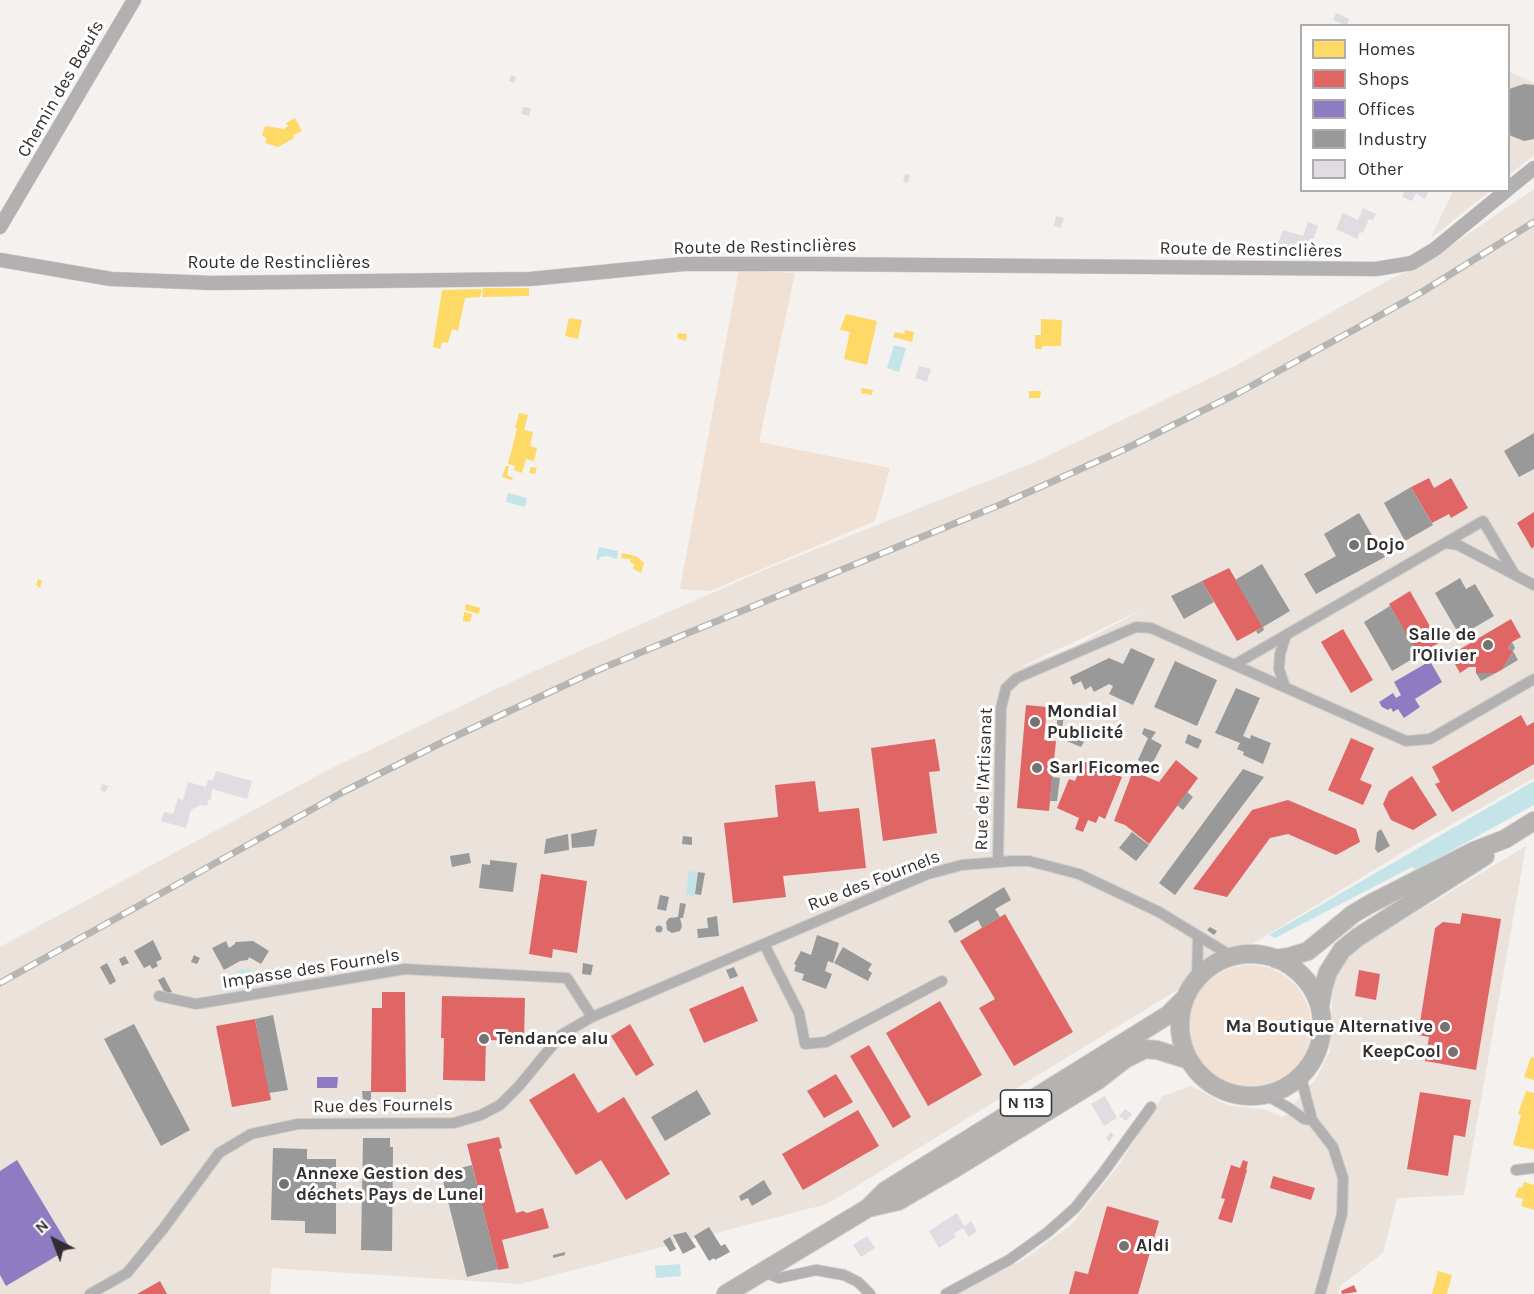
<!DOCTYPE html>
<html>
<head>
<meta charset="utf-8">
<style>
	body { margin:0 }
	#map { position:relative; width:1534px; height:1294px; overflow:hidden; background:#f4f1ee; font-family:Karla,sans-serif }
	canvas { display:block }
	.legend { position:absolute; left:1300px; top:24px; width:210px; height:168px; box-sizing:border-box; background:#fff; border:2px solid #adabab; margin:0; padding:8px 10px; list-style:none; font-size:18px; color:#312e2d }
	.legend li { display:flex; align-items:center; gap:12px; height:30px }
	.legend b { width:30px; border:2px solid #adabab }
	.north { position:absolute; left:24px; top:1210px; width:60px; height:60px; -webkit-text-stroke:4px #fff; paint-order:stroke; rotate:318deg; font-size:16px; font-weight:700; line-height:24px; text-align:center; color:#312e2d }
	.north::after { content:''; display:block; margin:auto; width:21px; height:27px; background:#312e2d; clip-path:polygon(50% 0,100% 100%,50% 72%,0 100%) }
</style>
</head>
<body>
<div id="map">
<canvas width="1534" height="1294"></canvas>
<ul class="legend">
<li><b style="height:16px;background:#ffd966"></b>Homes</li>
<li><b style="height:16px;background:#e06666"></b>Shops</li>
<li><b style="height:16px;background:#8e7cc3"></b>Offices</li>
<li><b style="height:16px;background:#999"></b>Industry</li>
<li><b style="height:16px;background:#dfdde2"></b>Other</li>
</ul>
<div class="north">N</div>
</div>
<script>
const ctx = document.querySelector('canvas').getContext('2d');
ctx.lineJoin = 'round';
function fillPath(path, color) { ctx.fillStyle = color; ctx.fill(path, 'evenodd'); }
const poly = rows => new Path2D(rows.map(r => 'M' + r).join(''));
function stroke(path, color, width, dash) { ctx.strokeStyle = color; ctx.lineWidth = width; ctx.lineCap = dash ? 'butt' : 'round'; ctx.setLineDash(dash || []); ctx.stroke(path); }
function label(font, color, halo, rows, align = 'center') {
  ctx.font = font + ' Karla,sans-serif'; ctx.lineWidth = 6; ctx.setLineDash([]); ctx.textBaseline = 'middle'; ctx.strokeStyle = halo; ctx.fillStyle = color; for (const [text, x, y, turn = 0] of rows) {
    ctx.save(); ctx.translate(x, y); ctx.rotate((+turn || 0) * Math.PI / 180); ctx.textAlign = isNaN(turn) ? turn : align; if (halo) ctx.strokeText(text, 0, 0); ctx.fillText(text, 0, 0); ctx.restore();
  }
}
fillPath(poly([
	[1508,71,1534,83,1534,155,1509,175],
	[1534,189,1534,778,1413,846,827,1204,520,1284,272,1268,270,1294,0,1294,0,947,330,769,530,673,771,567,1033,463,1233,367,1391,279,1424,264],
	[1150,606,1077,645,1023,667,1023,666],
	[1453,190,1490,191,1431,238,1453,191],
	[1526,846,1464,1195,1397,1198,1383,1253,1340,1286,1338,1294,956,1294,1023,1260,1071,1225,1118,1166,1163,1096,1191,1086,1227,1105,1267,1110,1283,1117,1315,1080,1330,1052,1333,975,1358,948]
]), '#eae2db');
fillPath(poly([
	[739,270,795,273,759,442,890,468,875,521,710,591,680,589],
	'1189 1026a61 61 0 1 1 122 0a61 61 0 1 1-122 0Z'
]), '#f1e0d4');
fillPath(poly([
	[894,345,906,348,899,372,887,368],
	[508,493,527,498,525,507,506,502],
	[599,547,618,551,617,559,607,556,600,557,599,560,596,559],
	[1534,781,1534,805,1416,870,1412,867,1275,938,1269,935],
	[689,871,698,872,695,896,686,895],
	[251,969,251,988,233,989,233,984,238,983,238,970],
	[680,1264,681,1276,656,1278,655,1266]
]), '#c4e4e8');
fillPath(poly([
	[295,118,302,131,293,135,294,138,278,147,265,143,267,138,262,136,265,126,284,129,288,126,286,123],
	[483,288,529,288,529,296,482,297],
	[482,289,480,297,465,298,458,331,452,329,448,343,442,342,440,349,433,347,442,290],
	[846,314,877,321,867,365,844,359,850,332,840,330],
	[569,318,582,320,578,339,565,336],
	[1041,319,1062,320,1061,346,1042,346,1042,349,1035,349,1035,335,1041,335],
	[905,330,914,332,912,342,893,337,895,332,904,334],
	[678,333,687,334,686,341,677,338],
	[862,388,873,390,872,395,861,393],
	[1029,391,1041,391,1040,398,1029,398],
	[519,413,528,415,524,430,533,432,530,446,537,448,534,461,526,459,522,473,514,470,515,466,508,464,517,429,515,428],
	[506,466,509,466,507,475,513,478,512,480,502,477],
	[531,467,537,468,535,474,529,473],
	[622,553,636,556,644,563,641,573,633,569,634,564,630,562,631,559,621,558],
	[38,579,42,581,40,588,36,585],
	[466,604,480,608,479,614,465,610],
	[464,612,472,614,470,622,463,621],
	[1531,1057,1534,1058,1534,1080,1524,1077],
	[1526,1091,1534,1093,1534,1150,1513,1145,1521,1115,1518,1114],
	[1524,1182,1534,1185,1534,1210,1521,1206,1523,1199,1515,1197,1519,1187,1522,1188],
	[1438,1271,1452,1275,1447,1294,1432,1294]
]), '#ffd966');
fillPath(poly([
	[1429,478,1434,488,1451,478,1468,508,1451,518,1449,514,1432,523,1411,487],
	[1534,512,1534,546,1532,549,1517,523],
	[1229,568,1263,627,1237,641,1202,581],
	[1410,591,1432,630,1441,625,1449,637,1418,655,1389,604],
	[1511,619,1521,637,1512,642,1508,648,1513,651,1503,669,1496,673,1476,673,1476,667,1469,667,1460,673,1450,655],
	[1343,629,1373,680,1351,693,1321,642],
	[1026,705,1047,707,1044,740,1056,741,1049,811,1017,808],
	[1521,715,1527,726,1534,722,1534,764,1452,812,1435,784,1440,782,1432,767],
	[1351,738,1374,748,1360,780,1372,785,1363,805,1328,790],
	[935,739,940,771,929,772,937,833,883,841,871,748],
	[1176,760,1198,778,1149,844,1125,825,1114,821,1133,771,1159,782],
	[1083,761,1122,777,1105,819,1099,816,1096,823,1088,820,1083,832,1075,829,1079,818,1057,808,1069,779,1075,781],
	[1412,776,1437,815,1413,830,1391,820,1383,804,1389,791],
	[815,781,819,812,859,808,866,868,783,876,786,897,733,903,724,823,778,817,775,785],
	[1288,800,1356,829,1360,842,1336,855,1288,834,1270,838,1227,897,1193,889,1252,810],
	[541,874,587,881,577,953,553,949,552,958,529,954],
	[1462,913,1501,919,1476,1070,1425,1061,1429,1037,1418,1035,1435,928,1443,922,1460,924],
	[1005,914,1073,1032,1014,1066,979,1008,995,999,960,941],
	[1359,970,1380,974,1376,1000,1355,996],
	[743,986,758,1021,704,1043,689,1009],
	[382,992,405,992,406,1092,371,1092,372,1008,382,1008],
	[442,996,525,998,524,1041,486,1040,485,1081,443,1080,444,1038,441,1038],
	[940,1001,982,1075,928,1106,886,1033],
	[255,1019,271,1100,232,1107,216,1026],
	[630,1024,654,1065,636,1076,611,1036],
	[869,1045,911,1117,893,1128,850,1056],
	[574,1073,598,1113,624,1097,670,1174,626,1200,601,1160,576,1175,529,1100],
	[836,1074,853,1102,824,1118,807,1091],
	[1420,1092,1471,1100,1465,1137,1454,1135,1448,1176,1407,1169],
	[858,1110,879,1146,803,1190,782,1154],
	[499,1137,502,1148,499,1149,516,1213,523,1211,527,1213,543,1208,549,1228,502,1240,509,1268,498,1270,467,1144],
	[1243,1160,1248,1162,1246,1170,1247,1170,1232,1223,1218,1219,1225,1199,1221,1198,1231,1165,1240,1168],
	[1273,1176,1315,1188,1311,1200,1270,1188],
	[1107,1206,1159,1221,1138,1294,1069,1294,1075,1271,1088,1274],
	[160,1281,167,1294,137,1294],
	[1354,1285,1357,1292,1342,1294,1341,1291]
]), '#e06666');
fillPath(poly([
	[1430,661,1442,682,1415,699,1420,707,1404,718,1398,709,1393,712,1391,708,1388,710,1382,707,1379,702,1393,693,1396,698,1401,695,1394,682],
	[317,1077,338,1077,337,1088,317,1088],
	[17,1160,70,1248,6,1286,0,1275,0,1171]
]), '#8e7cc3');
fillPath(poly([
	[1524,84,1534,85,1534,139,1524,141,1509,135,1509,89],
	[1534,433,1534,469,1519,477,1504,451],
	[1411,487,1433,525,1405,541,1384,503],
	[1359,513,1385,557,1316,594,1304,574,1336,556,1324,534],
	[1262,564,1290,611,1263,627,1264,630,1258,634,1256,631,1263,627,1235,580],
	[1460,578,1466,589,1475,584,1494,616,1460,636,1435,593],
	[1202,581,1214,602,1184,619,1171,596],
	[1390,606,1419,655,1392,671,1364,622],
	[1512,642,1515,648,1513,651,1518,660,1503,669,1513,651,1508,648],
	[1131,648,1155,659,1133,705,1109,694,1113,686,1109,684,1094,692,1091,686,1085,690,1081,681,1073,685,1070,677,1109,658,1123,664],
	[1175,661,1217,680,1197,726,1154,707],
	[1476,673,1496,673,1481,681],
	[1236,688,1260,698,1243,736,1250,739,1251,735,1271,743,1263,764,1243,755,1244,752,1237,749,1240,743,1215,733],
	[1058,712,1064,713,1062,731,1056,731],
	[1144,728,1156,732,1151,739,1162,745,1151,766,1138,760,1148,738,1142,734],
	[1066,729,1083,736,1082,741,1084,742,1081,747,1062,739],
	[1188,734,1202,740,1198,749,1185,743],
	[1102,760,1118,767,1115,774,1099,767],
	[1243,769,1264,777,1175,895,1159,883],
	[1052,777,1060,778,1057,801,1050,801],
	[1187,792,1193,797,1183,810,1177,805],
	[597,829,594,846,572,848,571,834],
	[1381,829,1390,846,1378,853,1375,849,1377,832],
	[1132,832,1149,845,1136,861,1119,848],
	[568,834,569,850,544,854,546,839],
	[683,836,692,837,692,845,682,844],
	[469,853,471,863,452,867,450,856],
	[490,860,517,863,513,892,479,888,482,864,490,865],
	[698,872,705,873,701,895,695,894],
	[1004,887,1011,900,995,909,1000,917,982,928,978,920,955,933,948,921],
	[660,895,669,897,666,911,657,909],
	[680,903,686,904,683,918,680,918,682,926,680,931,672,933,667,930,666,922,669,918,678,917],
	[717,916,719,936,698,938,697,929,708,928,707,918],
	'655.5 929a3.5 3.5 0 1 1 7 0a3.5 3.5 0 1 1-7 0Z',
	[1210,927,1217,931,1214,935,1207,930],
	[817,935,839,943,833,963,828,961,825,971,832,974,826,989,802,980,804,974,794,971,796,965,794,964,801,951,811,955],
	[153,940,162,959,156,962,158,966,152,969,150,965,144,968,134,951],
	[226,941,229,948,235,944,235,942,253,941,269,951,261,964,249,957,248,960,240,961,224,970,212,948],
	[843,947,872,964,868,970,872,973,868,981,834,963],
	[194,955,200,958,197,964,191,962],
	[125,956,129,963,122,966,119,959],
	[107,963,116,981,110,985,100,967],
	[583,963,593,965,591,975,582,974],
	[734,967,738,976,730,979,726,970],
	[164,977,172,992,166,995,158,980],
	[273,1015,288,1090,269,1093,255,1019],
	[134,1024,190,1130,161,1146,104,1039],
	[697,1090,711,1114,665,1141,651,1117],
	[362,1091,371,1091,371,1101,363,1101],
	[363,1138,390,1138,390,1147,393,1147,392,1251,361,1250],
	[273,1148,307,1149,307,1159,336,1159,336,1234,305,1233,305,1221,271,1220],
	[472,1165,498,1269,467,1277,441,1173],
	[764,1180,772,1194,752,1206,748,1198,741,1201,739,1196],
	[709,1227,721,1246,725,1244,730,1252,715,1260,714,1258,709,1261,694,1236],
	[686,1232,696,1247,683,1254,673,1235],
	[670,1237,676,1249,670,1252,663,1241],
	[565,1252,565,1255,553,1258,553,1255]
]), '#999');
fillPath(poly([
	[1336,13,1349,19,1347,26,1333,20],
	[511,75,516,77,514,83,509,81],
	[523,107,531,108,529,116,521,114],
	[905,174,910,175,908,183,903,182],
	[1405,190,1429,190,1425,199,1416,193,1412,201,1402,197],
	[1363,208,1376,214,1373,220,1369,219,1363,233,1360,232,1357,239,1336,229,1343,213,1358,220],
	[1056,216,1064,218,1061,228,1054,226],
	[1308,222,1318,226,1311,246,1307,244,1304,252,1278,244,1283,230,1303,236],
	[919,366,931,369,927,382,915,378],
	[216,771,252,781,247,799,212,789,211,800,209,799,207,806,200,805,191,810,186,828,161,821,164,812,173,814,178,798,183,800,188,782,206,787,208,780,213,781],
	[102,784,109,786,105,792,100,790],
	[1105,1096,1117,1118,1104,1126,1091,1104],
	[1125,1109,1132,1114,1126,1121,1119,1116],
	[1111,1132,1114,1135,1109,1142,1106,1138],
	[957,1213,964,1226,971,1221,977,1231,969,1237,963,1228,953,1234,956,1237,939,1248,929,1231],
	[867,1236,875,1248,861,1257,853,1245]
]), '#dfdde2');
const minor = poly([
	[1445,543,1483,521,1515,575],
	[1234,665,1445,543,1458,545,1534,585],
	[1285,687,1279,669,1280,654,1286,635],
	[998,861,1001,708,1006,688,1017,678,1136,627,1151,628,1406,741,1430,739,1534,679],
	[764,944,799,1013,805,1044,826,1042,942,981],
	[1197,980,1198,937],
	[159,996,196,1004,405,969,567,978,592,1017],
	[1301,1077,1312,1120,1333,1147,1343,1178,1342,1214,1320,1294],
	[1266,1095,1289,1108,1304,1119,1312,1120],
	[1516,1170,1534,1168],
	[764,1272,779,1278,816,1270,844,1275,858,1282,870,1294],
	[90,1294,127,1273,163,1229,219,1153,251,1134,298,1124,454,1123,481,1115,500,1105,519,1086,561,1035,592,1017,928,874,962,865,1012,861,1029,861,1079,874,1159,912,1233,957],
	[946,1294,1009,1260,1048,1232,1075,1208,1103,1173,1151,1107]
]);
const tertiary = poly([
	[1508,189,1534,168],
	[0,227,134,0],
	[0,260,111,279,213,283,530,279,684,264,814,264,1376,269,1412,263,1435,249,1507,190]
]);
const primary = poly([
	'1180 1025a71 71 0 1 1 142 0a71 71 0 1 1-142 0Z',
	[1276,959,1289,957,1308,951,1353,914,1370,904,1474,851,1505,839,1534,821],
	[1320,1006,1323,988,1328,972,1342,950,1358,937,1485,856],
	[868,1208,898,1201,955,1168,1098,1080,1125,1059,1145,1049,1157,1050,1189,1060],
	[726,1294,868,1208,885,1191,1168,1015,1185,998]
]);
stroke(minor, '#d0cecc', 12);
stroke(tertiary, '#d0cecc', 15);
stroke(primary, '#d0cecc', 20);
stroke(minor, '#b2b0b0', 10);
stroke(tertiary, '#b2b0b0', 14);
stroke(primary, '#b4b3b2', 18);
const rail = poly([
	[0,983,343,792,443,742,593,672,1002,504,1125,449,1242,391,1359,327,1422,292,1534,222]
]);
stroke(rail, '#b6b5b3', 7);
stroke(rail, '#fff', 4.5, [14]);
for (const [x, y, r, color] of [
	[1354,545,6,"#757271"],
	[1488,645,6,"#757271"],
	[1035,722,6,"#757271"],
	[1037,768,6,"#757271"],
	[1445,1027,6,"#757271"],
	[484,1039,6,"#757271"],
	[1453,1052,6,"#757271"],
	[284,1184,6,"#757271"],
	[1124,1246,6,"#757271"]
]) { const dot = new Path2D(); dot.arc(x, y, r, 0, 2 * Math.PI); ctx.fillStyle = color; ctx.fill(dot); stroke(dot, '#fff', 2); }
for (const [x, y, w] of [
	[1026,1103,51]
]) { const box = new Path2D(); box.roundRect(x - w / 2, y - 13, w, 26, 4.5); ctx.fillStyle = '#fff'; ctx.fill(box); stroke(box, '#312e2d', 1.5); }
label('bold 16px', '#312e2d', null, [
	["N 113",1026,1103]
]);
label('18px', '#312e2d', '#fff', [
	["Chemin des Bœufs",61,89,-60],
	["Route de Restinclières",765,247,-1],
	["Route de Restinclières",1251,250,1],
	["Route de Restinclières",279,263],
	["Rue de l'Artisanat",984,779,-88],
	["Rue des Fournels",874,881,-21],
	["Impasse des Fournels",311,969,-9],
	["Rue des Fournels",383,1106,-1]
]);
label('bold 18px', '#312e2d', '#fff', [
	["Dojo",1366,545],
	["Salle de",1476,635,"right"],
	["l'Olivier",1476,656,"right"],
	["Mondial",1047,712],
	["Publicité",1047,733],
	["Sarl Ficomec",1049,768],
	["Ma Boutique Alternative",1433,1027,"right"],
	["Tendance alu",496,1039],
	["KeepCool",1441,1052,"right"],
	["Annexe Gestion des",296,1174],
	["déchets Pays de Lunel",296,1195],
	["Aldi",1136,1246]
], 'left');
</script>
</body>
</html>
